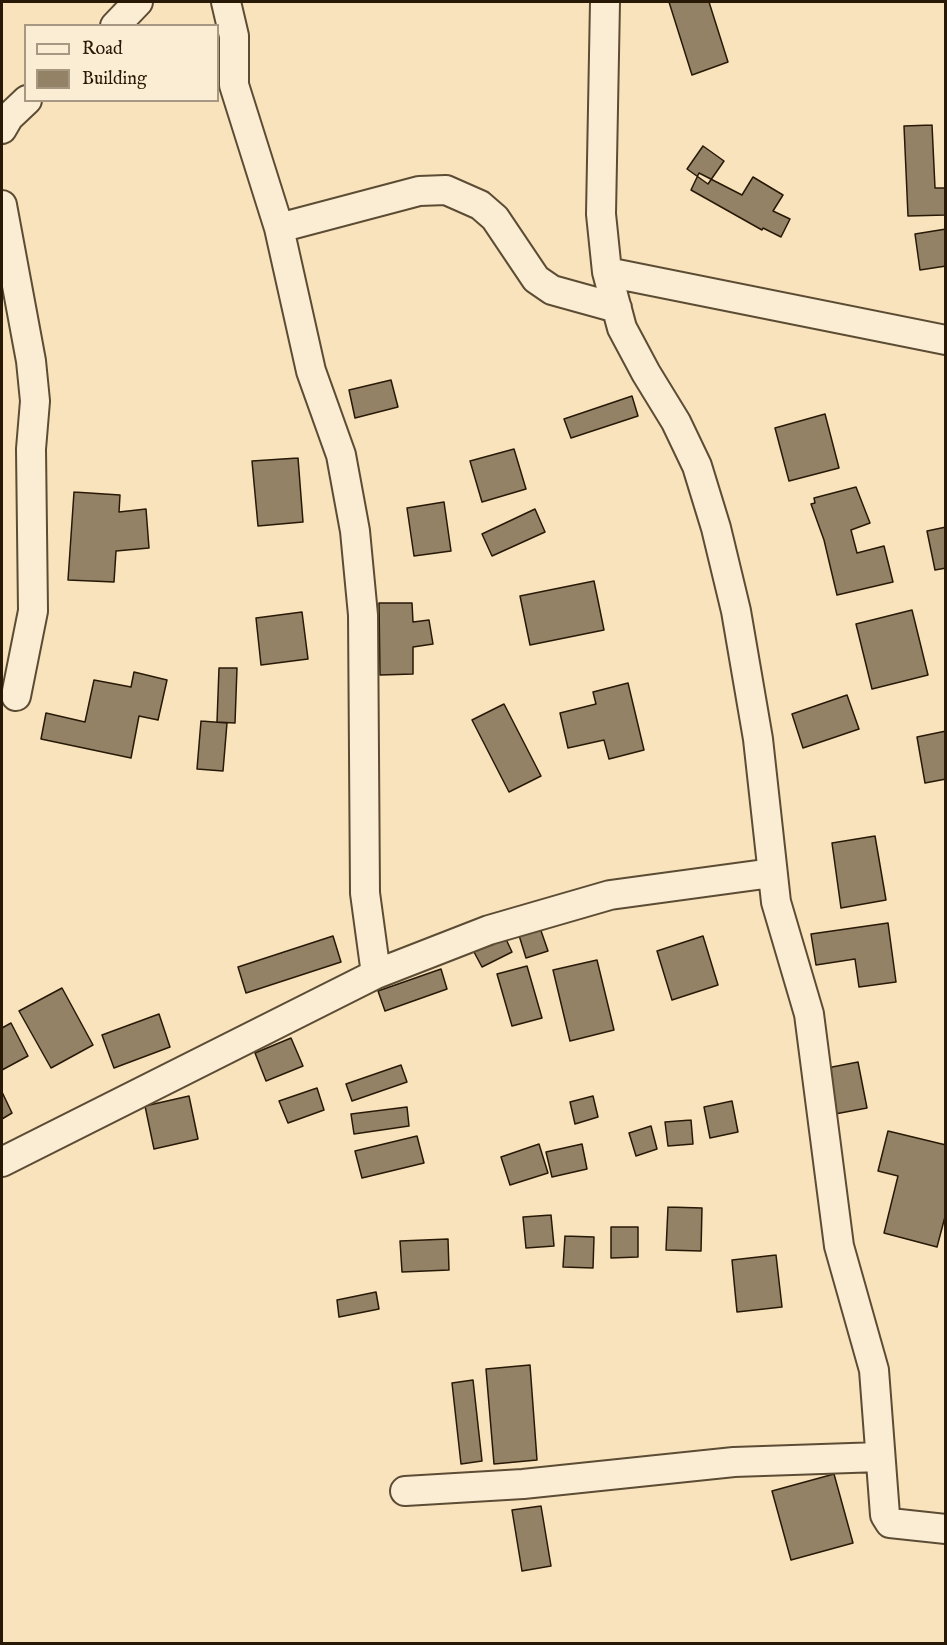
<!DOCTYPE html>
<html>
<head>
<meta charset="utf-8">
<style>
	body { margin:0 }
	#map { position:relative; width:947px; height:1645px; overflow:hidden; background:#f8e3bd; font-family:"IM FELL English",serif }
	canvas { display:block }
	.frame { position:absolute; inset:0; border:3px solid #281907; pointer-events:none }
	.legend { position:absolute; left:24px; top:24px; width:195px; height:78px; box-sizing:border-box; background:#faedd4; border:2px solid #a69882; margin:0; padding:8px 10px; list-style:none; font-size:18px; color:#281907 }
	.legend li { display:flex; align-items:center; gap:12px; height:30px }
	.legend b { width:30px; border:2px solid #a69882 }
</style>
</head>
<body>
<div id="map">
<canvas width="947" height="1645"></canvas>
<div class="frame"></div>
<ul class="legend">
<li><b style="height:8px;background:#faedd4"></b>Road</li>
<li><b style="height:16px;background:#948266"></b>Building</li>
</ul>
</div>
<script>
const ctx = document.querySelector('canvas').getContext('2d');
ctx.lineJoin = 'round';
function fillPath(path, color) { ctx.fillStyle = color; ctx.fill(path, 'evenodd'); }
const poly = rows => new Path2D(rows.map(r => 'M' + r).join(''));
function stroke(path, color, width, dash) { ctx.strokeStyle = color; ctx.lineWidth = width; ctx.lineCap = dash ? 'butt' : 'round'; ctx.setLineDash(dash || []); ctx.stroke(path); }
const building = poly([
	[669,2,709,2,728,62,692,75,669,2],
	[932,125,935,188,946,188,946,215,908,216,904,126,932,125],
	[703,146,724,161,708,184,687,169,703,146],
	[699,173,742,195,753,177,783,195,773,211,790,219,781,237,763,228,762,230,691,190,699,173],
	[946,229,946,266,920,270,915,234,946,229],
	[391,380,398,407,355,418,349,390,391,380],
	[632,396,638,416,571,438,564,419,632,396],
	[825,414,839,468,789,481,775,428,825,414],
	[514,449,526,489,482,502,470,461,514,449],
	[298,458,303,522,258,526,252,461,298,458],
	[856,487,870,523,851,530,857,553,884,546,893,582,837,595,824,540,811,504,815,503,814,498,856,487],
	[74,492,120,495,119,512,146,509,149,548,116,551,114,582,68,580,74,492],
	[444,502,451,551,414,556,407,508,444,502],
	[535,509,545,532,492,556,482,534,535,509],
	[946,527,946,568,935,570,927,531,946,527],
	[594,581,604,630,530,645,520,596,594,581],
	[379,603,412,603,413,622,429,620,433,644,413,647,413,674,380,675,379,603],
	[912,610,928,675,872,689,856,624,912,610],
	[302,612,308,659,261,665,256,618,302,612],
	[219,668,237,668,235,723,217,722,219,668],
	[134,672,167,680,158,720,139,716,131,758,41,739,46,713,85,722,94,680,131,687,134,672],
	[628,683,644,750,609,759,604,740,568,748,560,713,596,704,593,692,628,683],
	[847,695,859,729,803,748,792,714,847,695],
	[504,704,541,776,509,792,472,720,504,704],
	[201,721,227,723,223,771,197,769,201,721],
	[946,731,946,779,925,783,917,737,946,731],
	[875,836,886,900,841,908,832,843,875,836],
	[888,923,896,982,859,987,855,959,816,965,811,934,888,923],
	[539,925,548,951,526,958,518,932,539,925],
	[333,936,341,962,246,993,238,967,333,936],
	[703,936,718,985,672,1000,657,951,703,936],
	[505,937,512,952,482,967,474,952,505,937],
	[597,960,614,1030,570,1041,553,970,597,960],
	[527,966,542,1018,512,1026,497,974,527,966],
	[441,969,447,989,385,1011,378,991,441,969],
	[62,988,93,1045,51,1068,19,1011,62,988],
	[159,1014,170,1047,114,1068,102,1035,159,1014],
	[11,1023,28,1056,2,1070,2,1028,11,1023],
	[291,1038,303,1066,266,1081,255,1053,291,1038],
	[858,1062,867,1108,835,1114,827,1068,858,1062],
	[401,1065,407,1082,352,1101,346,1084,401,1065],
	[317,1088,324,1110,288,1123,279,1101,317,1088],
	[2,1092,12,1113,2,1119,2,1092],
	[189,1096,198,1139,154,1149,145,1106,189,1096],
	[593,1096,598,1117,575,1124,570,1102,593,1096],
	[732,1101,738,1132,710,1138,704,1107,732,1101],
	[407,1107,409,1126,354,1134,351,1114,407,1107],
	[691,1120,693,1144,668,1146,665,1122,691,1120],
	[651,1126,657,1149,636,1156,629,1133,651,1126],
	[888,1131,946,1145,946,1213,937,1247,884,1233,898,1176,878,1171,888,1131],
	[417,1136,424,1163,362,1178,355,1151,417,1136],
	[539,1144,548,1173,510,1185,501,1157,539,1144],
	[582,1144,587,1169,552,1177,546,1152,582,1144],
	[668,1207,702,1208,701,1251,666,1250,668,1207],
	[551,1215,554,1246,526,1248,523,1217,551,1215],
	[611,1227,638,1227,638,1257,611,1258,611,1227],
	[565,1236,594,1237,593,1268,563,1267,565,1236],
	[448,1239,449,1270,402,1272,400,1241,448,1239],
	[776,1255,782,1307,737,1312,732,1260,776,1255],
	[376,1292,379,1309,339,1317,337,1300,376,1292],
	[530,1365,537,1460,494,1464,486,1369,530,1365],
	[473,1380,482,1461,461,1464,452,1383,473,1380],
	[834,1474,853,1543,791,1560,772,1491,834,1474],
	[541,1506,551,1566,522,1571,512,1510,541,1506]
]);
fillPath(building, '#948266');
stroke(building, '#281907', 1.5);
const minor = poly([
	[226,2,234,36,234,85,279,228,311,371,341,455,355,531,363,615,365,893,376,974],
	[605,2,601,214,607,272,622,328,646,373,676,422,697,466,716,528,736,611,758,739,776,902,809,1014,839,1246,874,1370,885,1515,890,1523,946,1529],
	[115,26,138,2],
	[2,129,9,117,27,100],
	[2,205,31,361,35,401,31,449,33,611,16,696],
	[279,228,419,191,446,190,480,205,495,218,536,279,552,290,617,308],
	[607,272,946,340],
	[2,1162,376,974,489,930,610,895,772,873],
	[405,1491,523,1484,734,1462,880,1457]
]);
stroke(minor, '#5c4c34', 32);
stroke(minor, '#faedd4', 28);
</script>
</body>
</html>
